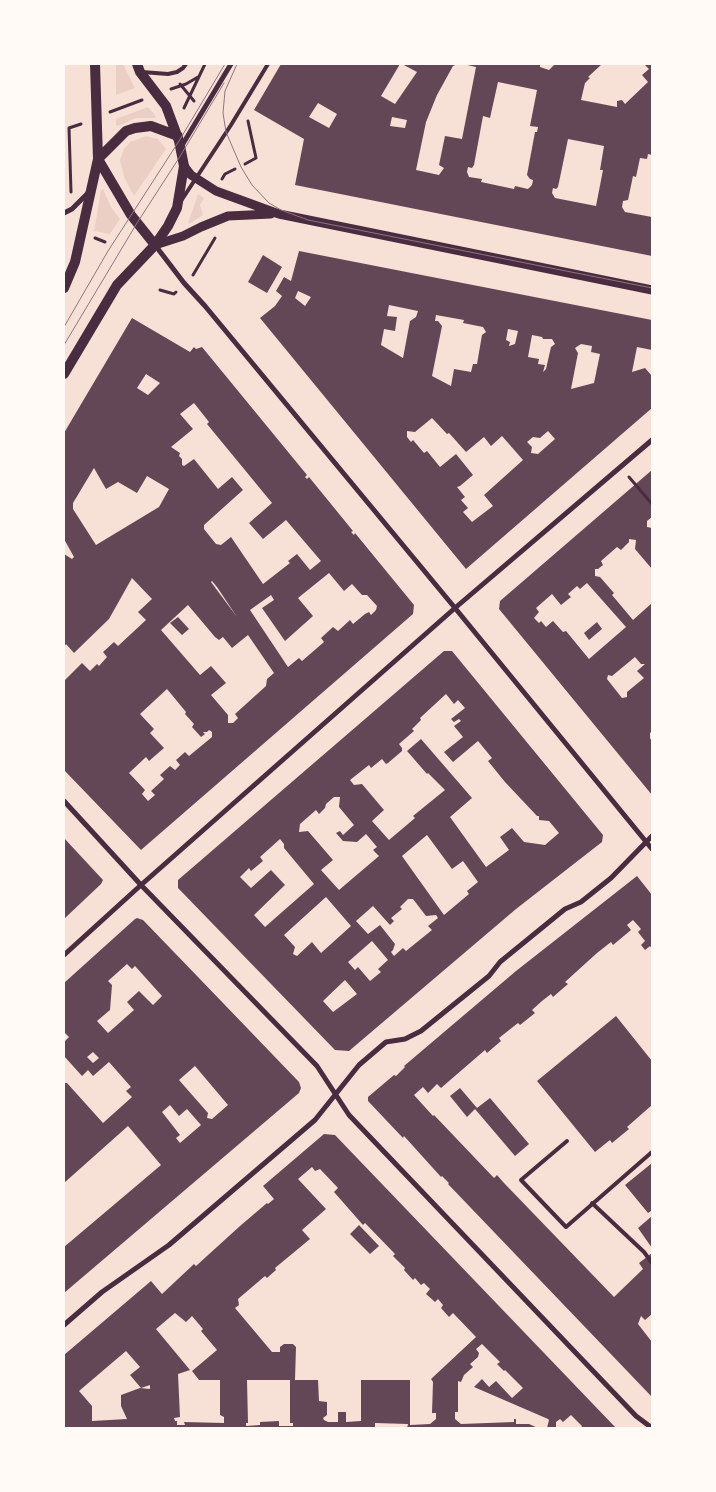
<!DOCTYPE html>
<html>
<head>
<meta charset="utf-8">
<style>
	body { margin:0 }
	#map { position:relative; width:716px; height:1492px; overflow:hidden; background:#f7e1d7; font-family:"IBM Plex Sans",sans-serif }
	canvas { display:block }
	.frame { position:absolute; inset:0; border:65px solid #fffaf5; pointer-events:none }
</style>
</head>
<body>
<div id="map">
<canvas width="716" height="1492"></canvas>
<div class="frame"></div>
</div>
<script>
const ctx = document.querySelector('canvas').getContext('2d');
ctx.lineJoin = 'round';
function fillPath(path, color) { ctx.fillStyle = color; ctx.fill(path, 'evenodd'); }
const poly = rows => new Path2D(rows.map(r => 'M' + r).join(''));
function stroke(path, color, width, dash) { ctx.strokeStyle = color; ctx.lineWidth = width; ctx.lineCap = dash ? 'butt' : 'round'; ctx.setLineDash(dash || []); ctx.stroke(path); }
fillPath(poly([
	[116,64,123,64,135,88,116,95],
	[148,107,156,116,155,118,136,118,118,126,116,125,116,119],
	[146,136,158,139,166,149,134,196,124,177,120,160,124,149,130,142],
	[103,189,111,207,120,219,110,234,94,231,101,190],
	[198,194,204,198,200,205,203,215,189,224,188,223]
]), '#ebcfc5');
fillPath(poly([
	[281,64,400,64,381,96,395,104,417,72,402,64,458,64,453,66,437,95,426,122,416,170,439,175,444,168,439,165,445,136,462,139,476,67,463,64,540,64,540,67,549,70,555,64,602,64,588,77,590,78,585,83,581,100,617,107,617,101,622,100,625,104,648,82,642,75,649,69,644,64,652,64,652,155,648,154,647,159,640,158,636,177,633,176,628,200,623,201,622,207,625,212,652,217,652,256,295,185,304,139,254,110],
	[498,82,537,90,530,126,538,127,537,132,535,132,527,175,530,179,533,180,532,185,528,189,515,186,514,189,481,182,482,179,469,177,467,172,468,167,472,168,474,165,483,116,490,118],
	[318,103,337,114,329,128,309,117],
	[392,117,407,120,405,128,390,126],
	[568,139,604,146,600,170,603,170,596,206,555,198,552,193,553,188,556,189,558,187],
	[299,251,652,320,652,350,637,347,632,372,645,368,652,376,652,408,466,569,260,318,275,306,282,296,276,291,284,277,291,281],
	[298,291,311,297,305,306,295,298],
	[389,305,418,311,416,317,410,321,403,358,381,345,384,329,395,331,397,317,387,316],
	[436,315,464,320,463,323,483,327,486,332,482,335,477,364,473,364,471,372,454,369,451,386,432,376,442,326,438,321,435,321],
	[508,329,518,331,515,344,509,346,510,342,506,340],
	[532,335,542,337,543,339,552,339,555,344,551,347,546,369,543,372,545,365,538,364,539,359,528,357],
	[581,344,592,346,591,352,600,354,594,383,571,389,578,353,575,348],
	[432,418,447,434,449,433,466,452,484,437,491,446,502,436,523,460,484,495,493,506,472,522,463,512,468,508,461,500,465,497,457,487,460,486,473,475,456,454,440,467,427,451,424,453,413,440,411,442,407,437,407,431,415,432],
	[548,431,555,439,538,454,531,453,532,447,527,442,533,437,540,438],
	[263,255,282,267,267,293,248,282],
	[132,318,190,352,194,347,196,349,202,347,307,475,305,477,307,479,309,477,353,531,351,532,354,535,355,533,414,605,413,614,141,850,64,770,64,681,82,663,90,671,97,664,99,666,107,657,103,652,114,642,118,646,146,620,138,612,152,599,132,578,109,619,74,653,66,644,64,647,64,554,72,559,74,557,64,539,64,433],
	[146,374,160,383,148,395,137,388],
	[194,403,209,422,207,424,272,503,249,523,263,539,286,520,321,561,310,570,297,554,288,561,290,563,263,584,231,537,221,545,216,544,204,529,204,525,243,490,232,477,218,489,194,459,184,466,182,465,182,459,179,456,180,453,171,447,193,429,180,414],
	[94,468,106,489,118,482,137,493,147,476,169,489,159,507,96,545,73,509,73,503],
	[329,573,344,591,352,584,362,595,367,595,377,606,376,610,371,615,369,612,365,614,353,624,350,620,338,631,333,627,321,638,324,642,302,661,299,658,288,667,250,610,271,595,274,600,262,608,285,641,313,616,298,598],
	[212,581,217,587,237,617,211,582],
	[188,605,215,637,219,640,223,637,232,648,248,635,274,673,267,679,266,686,235,714,238,718,233,723,228,723,228,715,211,695,226,683,211,666,200,675,161,630],
	[167,689,186,712,185,714,194,724,192,727,201,737,205,734,203,732,207,732,209,730,212,732,212,737,189,756,185,752,176,760,180,765,175,770,170,766,160,775,164,779,151,791,155,795,148,801,142,794,145,790,129,773,146,757,149,761,164,748,150,733,154,729,140,714],
	[652,470,652,517,647,521,647,527,652,528,652,569,635,549,636,540,629,539,629,542,621,550,617,547,601,561,603,565,598,569,595,569,595,576,600,577,614,593,612,595,633,620,652,603,652,731,650,733,650,738,652,742,652,795,499,609,500,601],
	[587,583,626,627,589,659,566,631,563,632,553,621,546,627,541,621,539,623,534,618,539,612,536,608,552,594,561,605,571,597,568,594,577,586,580,589],
	[635,657,641,664,645,664,637,671,644,678,627,692,627,697,622,698,607,679,608,675,612,676],
	[178,617,189,629,182,635,170,623],
	[597,622,602,629,589,640,584,633],
	[444,651,452,651,603,835,602,842,516,909,349,1051,335,1050,178,888,178,880],
	[446,694,454,704,458,700,465,708,451,719,454,722,459,719,461,721,454,726,463,737,444,752,453,762,478,741,492,758,488,761,505,782,537,816,539,816,539,820,549,821,559,833,545,845,524,842,512,828,500,837,509,850,486,867,450,817,472,798,421,739,407,751,427,774,428,773,445,790,413,816,415,818,389,840,372,821,384,810,362,784,354,785,350,780,369,765,371,768,382,759,386,764,388,763,402,751,402,748,399,744,414,731,412,729,421,720,420,718],
	[334,797,340,797,339,807,354,825,343,835,340,831,336,833,343,841,357,842,366,834,377,847,373,850,379,856,339,890,321,870,333,860,308,831,299,832,300,824,316,810,319,814,325,808,326,804],
	[427,835,452,869,463,861,478,882,467,891,469,894,444,915,402,856],
	[280,839,284,844,284,848,314,884,265,927,254,915,285,885,271,870,251,888,240,877,249,868,251,871,263,861,260,857],
	[326,897,351,926,321,953,312,942,297,956,293,954,295,947,284,935],
	[408,899,413,899,426,916,436,915,438,918,428,926,432,930,406,951,403,948,394,956,391,952,393,950,395,944,380,925,368,934,356,921,373,906,390,925,394,921,391,918,402,909,400,907],
	[372,941,388,960,378,969,381,972,370,981,358,967,355,970,348,962],
	[345,980,357,994,333,1012,323,1001],
	[64,838,103,880,101,884,64,919],
	[637,876,652,895,652,949,650,946,645,950,641,945,645,941,638,932,641,929,633,920,627,925,631,930,613,945,611,942,597,953,565,982,568,984,553,997,551,994,542,1001,532,1010,535,1013,520,1025,518,1023,499,1038,501,1041,487,1053,485,1050,441,1088,437,1084,428,1093,423,1087,414,1095,433,1116,434,1115,494,1178,497,1175,504,1183,614,1297,643,1269,639,1263,652,1253,652,1314,645,1320,641,1316,638,1324,652,1342,652,1397,448,1184,449,1183,442,1176,441,1177,404,1136,403,1138,368,1101,368,1097,394,1075,396,1076,405,1067,404,1066,516,971],
	[137,918,143,920,198,977,299,1082,301,1088,299,1093,64,1293,64,1247,161,1165,128,1126,64,1183,64,1083,67,1083,103,1123,132,1097,126,1091,131,1087,109,1062,93,1076,88,1070,82,1076,64,1056,64,1042,69,1037,65,1033,64,1034,64,983,135,919],
	[127,964,132,969,135,966,162,996,153,1005,139,991,127,1002,134,1010,108,1033,97,1021,110,1010,112,985,108,981],
	[93,1052,99,1058,93,1063,87,1057],
	[195,1066,228,1105,212,1119,207,1118,208,1113,179,1080],
	[170,1105,179,1116,187,1109,201,1125,180,1143,176,1138,180,1135,162,1112],
	[616,1016,652,1061,652,1105,627,1127,629,1129,612,1143,610,1140,595,1152,537,1081],
	[460,1088,477,1108,490,1098,529,1144,515,1156,475,1109,467,1117,450,1096],
	[324,1134,335,1135,616,1428,581,1428,582,1426,571,1415,563,1422,560,1419,556,1422,556,1428,547,1428,549,1420,548,1419,474,1387,482,1379,489,1387,496,1381,512,1398,523,1388,505,1370,504,1371,497,1364,500,1362,482,1344,476,1349,479,1353,478,1357,470,1364,473,1367,464,1375,461,1382,458,1381,458,1412,455,1412,455,1419,461,1424,514,1422,514,1419,516,1419,516,1424,529,1424,538,1428,407,1428,408,1424,375,1423,375,1428,64,1428,64,1355,151,1281,162,1294,194,1264,196,1266,240,1226,267,1203,268,1204,274,1199,263,1186],
	[312,1167,315,1171,320,1169,338,1188,334,1192,363,1225,365,1223,395,1254,393,1256,405,1268,404,1270,413,1280,415,1278,421,1285,424,1283,430,1289,426,1294,435,1302,438,1299,443,1305,441,1308,449,1317,453,1313,476,1337,431,1379,433,1382,432,1413,436,1413,436,1419,430,1424,410,1425,410,1380,361,1380,361,1421,346,1422,346,1412,338,1412,338,1422,328,1422,324,1420,323,1418,327,1415,327,1402,319,1401,318,1380,295,1380,296,1347,293,1344,284,1344,280,1347,280,1352,272,1352,235,1308,239,1305,238,1299,265,1276,267,1278,276,1270,275,1268,310,1239,302,1230,326,1209,298,1179],
	[175,1313,186,1322,192,1316,203,1329,201,1331,217,1350,192,1371,199,1380,220,1380,220,1415,224,1417,224,1423,184,1422,185,1425,177,1425,177,1421,175,1421,174,1418,180,1417,178,1374,190,1370,156,1329],
	[126,1351,140,1367,130,1375,141,1388,150,1385,150,1389,140,1388,121,1395,121,1406,127,1419,92,1421,92,1406,79,1391],
	[247,1380,290,1380,290,1423,293,1423,293,1426,279,1426,279,1421,260,1422,260,1425,246,1426,246,1423,248,1423],
	[652,1163,652,1214,651,1211,648,1213,625,1185],
	[652,1216,652,1248,638,1228],
	[359,1225,379,1246,370,1254,350,1234]
]), '#644757');
stroke(poly([
	[180,84,194,101],
	[171,89,186,84,198,77],
	[184,108,205,64],
	[110,112,142,100],
	[245,164,256,158,248,121],
	[222,179,225,174,235,169],
	[71,192,69,128,81,124],
	[95,238,105,242],
	[193,275,215,238],
	[160,290,174,294,176,292],
	[629,477,652,504]
]), '#4a2c40', 3);
stroke(poly([
	[142,72,168,74,177,72,183,68,186,64],
	[181,201,231,125,268,64],
	[567,1141,521,1180,566,1227,652,1152],
	[592,1203,644,1252,652,1263]
]), '#4a2c40', 4);
stroke(poly([
	[181,147,231,64],
	[64,213,72,209,88,193],
	[155,245,184,283,205,306,455,608,652,849],
	[64,801,141,885,317,1066,349,1115,636,1416,652,1428],
	[64,955,141,885,455,608,652,440],
	[64,1325,102,1292,169,1245,315,1120,359,1065,386,1042,405,1039,421,1031,489,976,500,962,565,909,581,902,611,878,652,836]
]), '#4a2c40', 5);
stroke(poly([
	[184,166,191,175,216,191,279,214,652,290],
	[155,245,183,236,201,227,228,216,271,214]
]), '#4a2c40', 9);
stroke(poly([
	[95,64,98,159,131,215,155,245],
	[64,288,75,262,98,159,126,131,135,128,151,126,178,136],
	[64,374,117,285,155,245,168,226,177,208,184,166,179,141,166,106,140,72,137,64]
]), '#4a2c40', 10);
stroke(poly([
	[237,64,225,91,223,113,226,132,241,167,252,185,269,203,281,210,308,220,652,288],
	[64,327,108,251,179,141,225,64],
	[64,345,137,223,179,158,224,83]
]), '#8f747c', 1);
</script>
</body>
</html>
